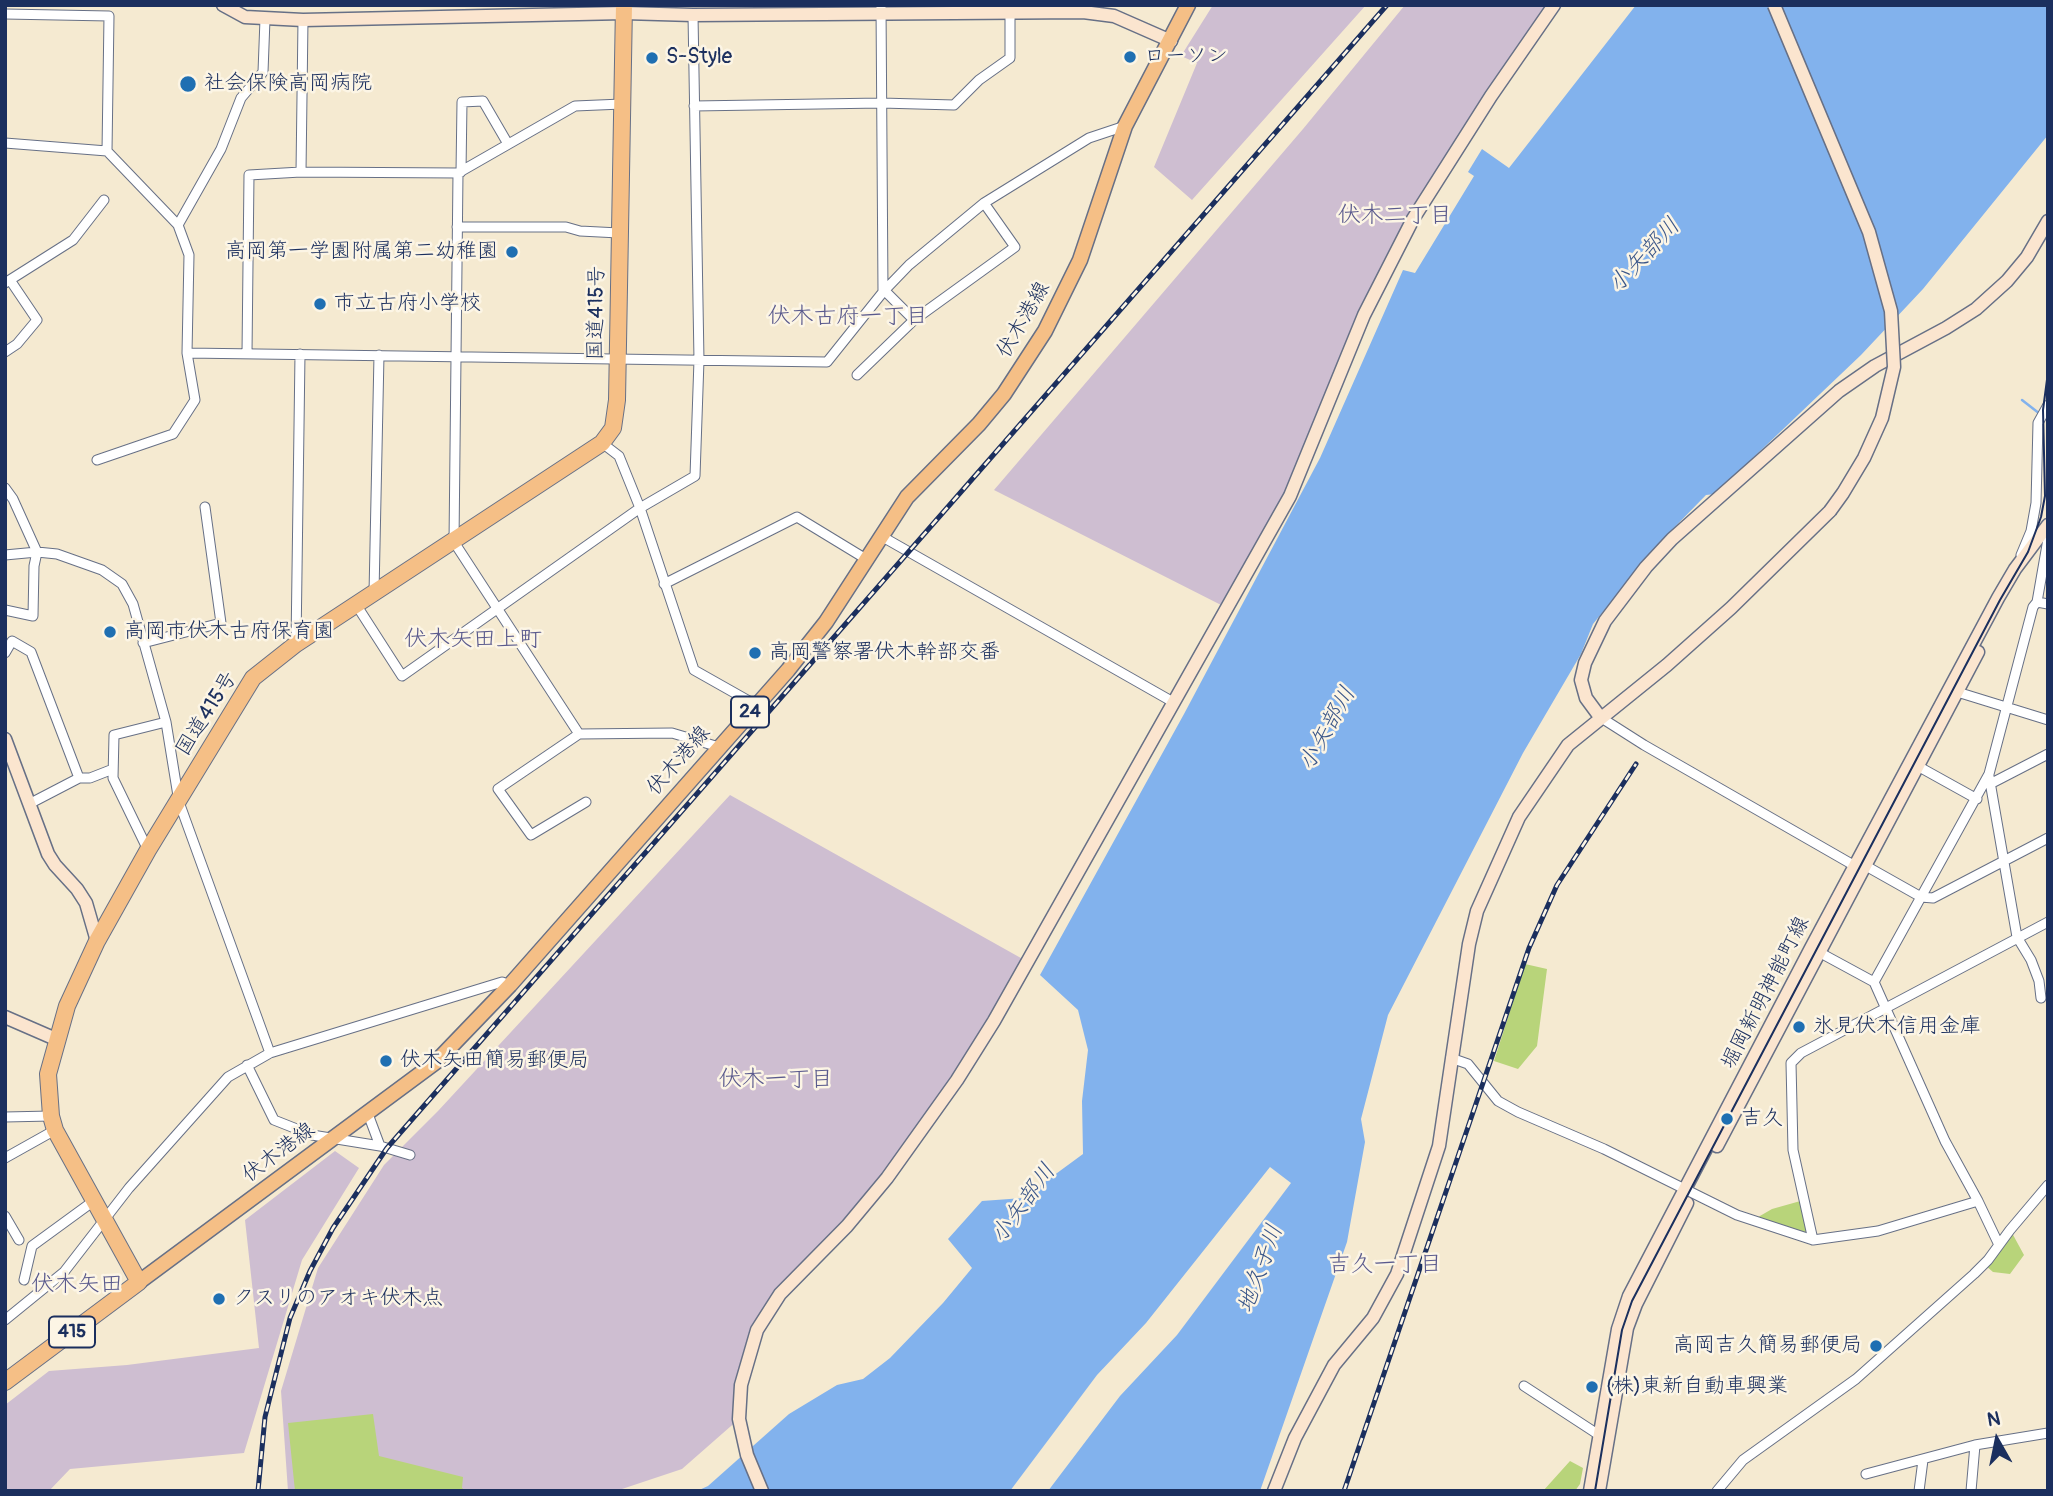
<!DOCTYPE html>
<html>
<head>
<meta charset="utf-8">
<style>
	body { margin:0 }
	#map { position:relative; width:2053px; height:1496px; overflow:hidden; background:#f5ead1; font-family:Pangolin,sans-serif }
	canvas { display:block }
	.frame { position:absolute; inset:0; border:7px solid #1b2f5e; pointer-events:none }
	.north { position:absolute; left:1962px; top:1405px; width:70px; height:70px; -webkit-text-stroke:5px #fcf5e5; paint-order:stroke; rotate:351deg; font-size:19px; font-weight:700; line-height:28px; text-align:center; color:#1b2f5e }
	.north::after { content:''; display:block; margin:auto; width:24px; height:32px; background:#1b2f5e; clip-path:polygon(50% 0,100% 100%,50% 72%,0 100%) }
</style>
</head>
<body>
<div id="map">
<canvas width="2053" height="1496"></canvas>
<div class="frame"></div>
<div class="north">N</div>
</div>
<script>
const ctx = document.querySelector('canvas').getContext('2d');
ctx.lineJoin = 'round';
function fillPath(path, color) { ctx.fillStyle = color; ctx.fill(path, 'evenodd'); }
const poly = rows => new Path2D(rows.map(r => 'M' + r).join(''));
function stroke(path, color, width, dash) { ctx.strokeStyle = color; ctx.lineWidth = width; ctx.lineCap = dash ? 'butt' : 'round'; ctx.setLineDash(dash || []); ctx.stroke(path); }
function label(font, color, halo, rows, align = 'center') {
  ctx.font = font + ' Pangolin,"Klee One",sans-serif'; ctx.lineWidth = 5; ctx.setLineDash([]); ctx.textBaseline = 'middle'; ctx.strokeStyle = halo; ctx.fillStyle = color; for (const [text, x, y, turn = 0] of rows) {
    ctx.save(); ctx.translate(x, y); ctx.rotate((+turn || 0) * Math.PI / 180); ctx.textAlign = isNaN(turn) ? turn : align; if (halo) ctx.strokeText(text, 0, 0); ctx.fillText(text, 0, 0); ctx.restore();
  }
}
fillPath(poly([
	[1213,5,1366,5,1192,200,1154,167,1197,63,1181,56],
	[1405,5,1547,5,1413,219,1290,496,1227,608,994,490,1303,129],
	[730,795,1028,962,887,1178,780,1294,757,1330,739,1419,682,1469,616,1491,288,1491,281,1391,318,1268,384,1165,438,1111],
	[335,1151,359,1168,302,1260,244,1453,70,1469,49,1491,5,1491,5,1405,49,1371,127,1365,259,1348,245,1220]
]), '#cebed1');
fillPath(poly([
	[1525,964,1547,969,1537,1046,1518,1069,1494,1061],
	[1804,1200,1813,1240,1753,1220,1772,1209],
	[2012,1233,2024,1255,2010,1274,1993,1272,1985,1265],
	[373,1414,379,1456,463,1477,462,1488,466,1491,295,1491,288,1423],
	[1570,1461,1583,1468,1580,1484,1575,1491,1543,1491]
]), '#b8d47a');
fillPath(poly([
	[1636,5,2048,5,2048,135,1923,289,1861,355,1715,494,1706,495,1661,541,1593,624,1581,654,1523,753,1388,1015,1361,1119,1365,1142,1347,1242,1260,1491,1048,1491,1120,1396,1177,1335,1291,1183,1270,1167,1146,1323,1097,1375,1010,1491,697,1491,708,1486,789,1414,837,1385,863,1379,890,1358,943,1303,972,1268,948,1239,982,1201,1023,1198,1083,1154,1082,1101,1088,1050,1078,1010,1040,975,1184,714,1320,458,1403,270,1415,273,1474,176,1468,172,1482,149,1509,168]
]), '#82b2ed');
stroke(poly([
	[2022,400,2040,414]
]), '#82b2ed', 2.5);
const street = poly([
	[881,5,883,292],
	[5,14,109,16,107,151],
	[694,106,881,103,954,105,979,80,1010,58,1010,5],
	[5,143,107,151,178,225,189,255,187,353,195,400,173,434,97,460],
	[301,172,303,20],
	[461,172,462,102,483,101,508,144],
	[458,173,454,542,579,734],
	[178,225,221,149,241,98,263,72,265,19],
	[457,227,566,227,580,231,619,233],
	[5,283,73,240,104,200],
	[885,291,914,320],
	[5,352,17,344,37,320,10,280],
	[187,353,827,362,883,292,909,265,984,203,1089,138,1125,126],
	[247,353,249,175,301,172,458,173,575,106,622,104],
	[857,375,914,320,1015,247,984,203],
	[602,443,619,456,640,508,694,670,756,705],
	[5,488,13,499,37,552,34,566,33,616,5,610],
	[881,536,1173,702],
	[5,555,37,552,57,554,102,570,122,584,133,604,166,722,179,802,270,1053],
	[2021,555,2031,531,2036,503,2038,423,2048,405],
	[664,584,797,517,866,559],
	[374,593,379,355],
	[2037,602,2048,604],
	[357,606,402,676,640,508,695,476,699,360,693,15],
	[143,643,221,623,205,507],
	[296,644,300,354],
	[5,653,12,641,31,652,79,778],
	[1954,691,2048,720],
	[1600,717,1644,745,1855,866,1866,866,1921,897,1933,898,2048,838],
	[1914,764,1977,799],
	[1989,776,2017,937,2031,960,2039,981,2041,998],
	[1990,784,2048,754],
	[586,802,531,835,498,789,579,734,672,733,719,747],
	[29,804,79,778,90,778,113,769],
	[148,850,113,778,114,735,166,722],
	[1815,950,1874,982,1945,1141,1978,1201,1999,1245],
	[1874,982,1989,774,2033,607,2037,602,2048,539],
	[1451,1058,1468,1064,1498,1101,1518,1112,1604,1149,1737,1215,1813,1240,1878,1231,1978,1201],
	[247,1065,274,1120,312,1135,380,1146,410,1155],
	[368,1114,380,1146],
	[5,1117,51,1116],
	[5,1158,55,1130],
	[5,1216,19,1240],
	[1813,1240,1793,1150,1791,1063,1801,1053,2048,922],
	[24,1280,32,1246,95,1200],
	[5,1320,64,1272,129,1188,228,1077,270,1053,502,982,510,985],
	[1524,1386,1599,1435],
	[1866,1474,1975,1445,2048,1433],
	[1717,1491,1743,1460,1856,1379,1974,1274,1988,1260,2010,1230,2048,1185],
	[1919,1491,1923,1460],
	[1971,1491,1975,1445]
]);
const secondary = poly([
	[223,5,245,17,303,20,624,13,693,15,1083,12,1114,16,1171,41],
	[1600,717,1586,698,1581,680,1585,663,1605,621,1646,567,1672,539,1839,391,1875,366,1946,328,1976,309,2007,281,2027,257,2048,221],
	[5,739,48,854,55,865,77,889,86,903,97,941],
	[5,1017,58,1040],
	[1717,1146,1978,652],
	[762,1491,747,1455,739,1419,741,1385,757,1330,780,1294,847,1226,887,1178,957,1080,994,1021,1290,496,1364,315,1413,219,1491,96,1554,5],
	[1274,1491,1295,1438,1334,1365,1373,1318,1397,1274,1439,1146,1469,944,1477,911,1519,817,1568,745,1667,665,1731,608,1830,511],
	[1590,1491,1618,1329,1629,1296,1811,948,1998,598,2015,569,2048,525],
	[1599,1491,1627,1328,1636,1304,1687,1203]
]);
const primary = poly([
	[139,1282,436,1062,510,985,788,670,826,622,907,497,979,424,1004,394,1045,331,1080,260,1125,126,1188,5]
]);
const highway = poly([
	[5,1382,139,1282,55,1130,51,1116,48,1074,67,1006,97,941,148,850,253,678,296,644,602,443,613,428,617,400,624,5]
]);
stroke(street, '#677086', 11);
stroke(secondary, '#677086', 15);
stroke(primary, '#677086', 17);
stroke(highway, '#677086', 18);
stroke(street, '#fff', 9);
stroke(secondary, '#fbe5cf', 12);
stroke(primary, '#f5bf86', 14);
stroke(highway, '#f5bf86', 16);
stroke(poly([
	[1595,1491,1622,1330,1632,1301,2000,600,2028,552,2041,517,2045,496,2043,410,2048,372]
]), '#1b2f5e', 2);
const rail = poly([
	[258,1491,265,1417,290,1318,310,1271,333,1228,387,1148,1387,5],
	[1344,1491,1529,948,1557,885,1636,764]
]);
stroke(rail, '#1b2f5e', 5);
stroke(rail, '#fcf5e5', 2.5, [8]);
const secondaryBridge = poly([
	[1774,5,1869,232,1891,311,1894,367,1882,418,1864,458,1843,493,1830,511]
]);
stroke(secondaryBridge, '#677086', 15, []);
stroke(secondaryBridge, '#fbe5cf', 12);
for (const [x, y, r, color] of [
	[1130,57,7,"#1f6fb2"],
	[652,58,7,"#1f6fb2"],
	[188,84,9,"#1f6fb2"],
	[512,252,7,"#1f6fb2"],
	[320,304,7,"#1f6fb2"],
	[110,632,7,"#1f6fb2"],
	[755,653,7,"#1f6fb2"],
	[1799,1027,7,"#1f6fb2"],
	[386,1061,7,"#1f6fb2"],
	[1727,1119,7,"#1f6fb2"],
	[219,1299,7,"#1f6fb2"],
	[1876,1346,7,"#1f6fb2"],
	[1592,1387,7,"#1f6fb2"]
]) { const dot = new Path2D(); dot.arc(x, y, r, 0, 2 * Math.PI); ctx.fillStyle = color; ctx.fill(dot); stroke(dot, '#fcf5e5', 2.5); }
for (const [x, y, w] of [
	[750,712,38],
	[72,1332,46]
]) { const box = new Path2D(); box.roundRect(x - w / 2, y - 15.5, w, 31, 5); ctx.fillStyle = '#fcf5e5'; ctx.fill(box); stroke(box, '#1b2f5e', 2); }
label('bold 19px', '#1b2f5e', null, [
	["24",750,712],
	["415",72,1332]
]);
label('21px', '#1b2f5e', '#fcf5e5', [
	["ローソン",1144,57],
	["S-Style",666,58],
	["社会保険高岡病院",204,84],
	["高岡第一学園附属第二幼稚園",498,252,"right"],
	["市立古府小学校",334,304],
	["高岡市伏木古府保育園",124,632],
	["高岡警察署伏木幹部交番",769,653],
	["氷見伏木信用金庫",1813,1027],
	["伏木矢田簡易郵便局",400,1061],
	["吉久",1741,1119],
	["クスリのアオキ伏木点",233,1299],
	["高岡吉久簡易郵便局",1862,1346,"right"],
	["(株)東新自動車興業",1606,1387]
], 'left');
label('21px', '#1b2f5e', '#fcf5e5', [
	["国道415号",597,313,-89],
	["伏木港線",1024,320,-60],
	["国道415号",207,714,-58],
	["伏木港線",679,761,-49],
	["堀岡新明神能町線",1766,993,-63],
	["伏木港線",279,1153,-37]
]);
label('23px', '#5a5a8d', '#fcf5e5', [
	["伏木二丁目",1395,216],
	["伏木古府一丁目",848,317],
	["伏木矢田上町",473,640],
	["伏木一丁目",776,1080],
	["吉久一丁目",1385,1265],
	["伏木矢田",77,1285]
]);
label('italic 23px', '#3a5689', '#fcf5e5', [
	["小矢部川",1645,256,-47],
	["小矢部川",1328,729,-61],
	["小矢部川",1024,1204,-54],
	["地久子川",1261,1269,-70]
]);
</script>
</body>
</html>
